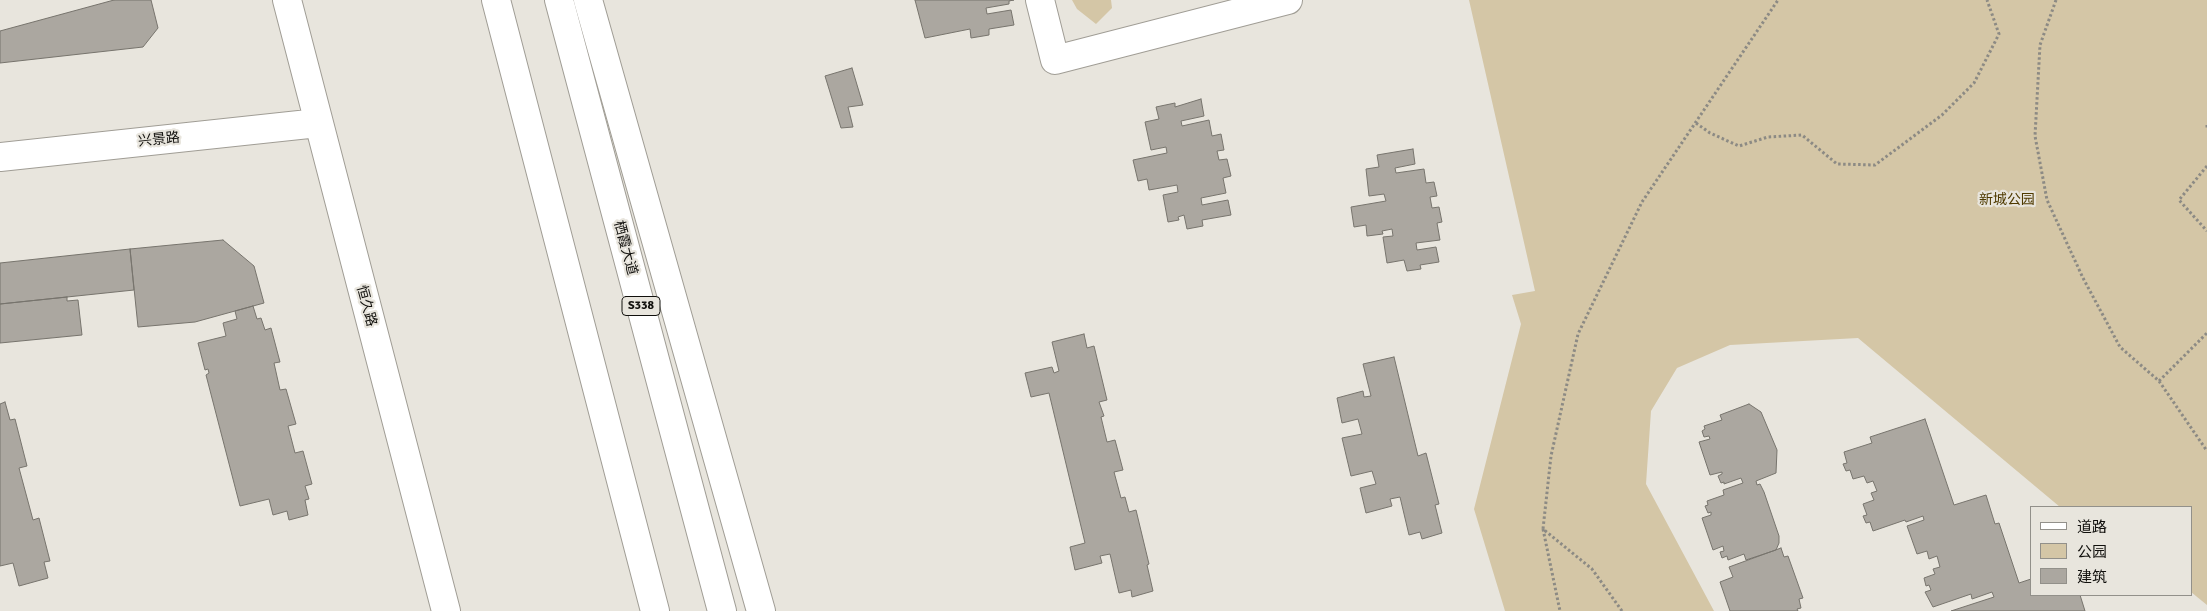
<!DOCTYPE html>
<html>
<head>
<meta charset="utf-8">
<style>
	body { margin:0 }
	#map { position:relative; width:2207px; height:611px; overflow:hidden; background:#e8e5dd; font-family:Signika,"Noto Sans SC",sans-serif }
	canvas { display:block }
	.legend { position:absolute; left:2030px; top:506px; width:162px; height:90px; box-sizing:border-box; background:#e8e5dd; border:1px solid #92908a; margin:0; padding:6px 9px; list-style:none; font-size:15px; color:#11100d }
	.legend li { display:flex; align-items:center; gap:10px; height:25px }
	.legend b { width:25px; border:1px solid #92908a }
</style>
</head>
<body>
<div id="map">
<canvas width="2207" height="611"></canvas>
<ul class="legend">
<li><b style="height:6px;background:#fff"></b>道路</li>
<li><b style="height:14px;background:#d4c6a6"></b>公园</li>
<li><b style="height:14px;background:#aba7a0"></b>建筑</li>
</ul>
</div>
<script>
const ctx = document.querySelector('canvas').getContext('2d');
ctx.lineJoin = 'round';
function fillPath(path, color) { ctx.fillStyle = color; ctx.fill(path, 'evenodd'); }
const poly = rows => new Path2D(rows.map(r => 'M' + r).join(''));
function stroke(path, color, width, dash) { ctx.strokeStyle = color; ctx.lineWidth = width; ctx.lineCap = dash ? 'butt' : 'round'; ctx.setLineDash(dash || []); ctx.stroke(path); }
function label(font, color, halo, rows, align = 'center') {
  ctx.font = font + ' Signika,"Noto Sans SC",sans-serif'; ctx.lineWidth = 4.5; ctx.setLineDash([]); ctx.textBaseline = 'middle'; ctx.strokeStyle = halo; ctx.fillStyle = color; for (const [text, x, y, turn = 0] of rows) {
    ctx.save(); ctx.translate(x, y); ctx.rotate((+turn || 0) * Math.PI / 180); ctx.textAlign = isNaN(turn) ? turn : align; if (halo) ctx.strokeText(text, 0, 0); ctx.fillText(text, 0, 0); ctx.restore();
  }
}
fillPath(poly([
	[1072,0,1111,0,1112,8,1096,24,1077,9],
	[1469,0,2207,0,2207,605,2191,592,2191,507,2060,507,1858,338,1730,345,1677,368,1651,411,1646,484,1714,611,1505,611,1474,509,1521,324,1512,295,1535,291]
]), '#d4c6a6');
const building = poly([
	[114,0,151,0,158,28,143,47,0,63,0,31,114,0],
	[915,0,1014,0,1009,1,1009,4,986,8,987,14,1011,10,1014,25,989,29,989,35,971,38,970,29,925,38,915,0],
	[852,68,863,105,848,107,853,127,841,128,825,76,852,68],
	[1201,99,1204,116,1181,121,1182,126,1209,120,1212,136,1221,134,1224,150,1217,151,1219,160,1227,159,1231,176,1223,178,1226,193,1201,198,1202,205,1228,200,1231,215,1202,220,1203,226,1187,229,1184,215,1178,217,1179,220,1168,222,1163,195,1178,192,1177,185,1149,190,1147,179,1138,181,1133,160,1167,153,1166,147,1151,150,1145,122,1159,119,1156,107,1175,103,1175,107,1201,99],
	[1413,149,1415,164,1395,168,1396,173,1424,169,1426,183,1434,182,1437,196,1430,197,1432,208,1439,207,1442,222,1437,223,1440,240,1416,243,1417,250,1436,247,1439,262,1420,265,1421,269,1407,271,1404,260,1387,263,1383,237,1393,236,1392,229,1382,231,1383,234,1367,236,1366,225,1354,227,1351,207,1386,201,1384,194,1369,196,1366,169,1379,167,1377,155,1413,149],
	[223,240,254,266,264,303,195,322,138,327,130,249,223,240],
	[130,249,134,290,0,304,0,263,130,249],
	[67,297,67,301,78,300,82,335,0,343,0,304,67,297],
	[253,306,257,319,261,318,265,330,271,328,280,362,274,363,280,390,286,389,296,424,288,426,295,453,303,451,312,484,305,486,309,499,305,500,308,515,289,520,287,511,273,515,269,499,240,506,206,375,209,373,208,369,205,370,198,343,226,336,223,323,237,319,235,311,253,306],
	[1084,334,1087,348,1094,346,1107,400,1099,402,1104,416,1101,417,1107,442,1115,440,1123,470,1114,472,1121,498,1125,497,1129,512,1136,510,1149,564,1147,565,1153,591,1132,597,1131,590,1119,593,1110,554,1100,556,1102,563,1075,570,1070,547,1085,543,1049,393,1031,397,1025,373,1052,367,1054,373,1059,371,1052,342,1084,334],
	[1394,357,1418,456,1426,453,1439,504,1435,505,1442,533,1422,539,1420,532,1409,535,1400,497,1390,499,1392,506,1366,513,1360,488,1376,484,1372,471,1351,476,1342,438,1362,434,1358,419,1342,423,1337,398,1363,391,1364,397,1371,396,1363,364,1394,357],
	[5,402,10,420,15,419,27,466,19,468,33,520,39,518,50,561,44,562,48,578,19,586,13,563,0,566,0,404,5,402],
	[1749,404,1761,412,1777,450,1776,473,1756,481,1757,485,1760,484,1764,492,1779,536,1779,543,1776,550,1746,560,1744,554,1728,560,1727,556,1722,558,1720,552,1724,551,1723,546,1713,550,1702,518,1711,515,1711,512,1708,513,1705,506,1708,505,1707,501,1724,495,1723,490,1743,483,1741,478,1724,484,1724,482,1721,483,1718,476,1722,474,1722,472,1710,475,1699,442,1710,439,1709,436,1704,437,1702,431,1705,429,1704,426,1722,420,1720,415,1749,404],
	[1925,419,1954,505,1986,495,1995,524,1999,523,2019,583,2031,579,2031,595,2080,595,2085,611,1951,611,1994,597,1992,592,1972,599,1971,594,1933,607,1925,592,1931,590,1929,585,1926,586,1924,578,1935,574,1933,569,1940,567,1937,556,1929,559,1927,551,1917,554,1907,526,1924,520,1923,516,1906,522,1905,520,1873,531,1870,522,1866,523,1863,516,1867,515,1863,504,1874,500,1871,493,1877,491,1873,481,1867,483,1864,476,1853,479,1850,470,1846,471,1843,464,1847,463,1844,452,1872,443,1870,437,1925,419],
	[1781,548,1784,557,1788,556,1803,598,1799,599,1801,608,1797,609,1798,611,1730,611,1720,582,1733,577,1729,567,1781,548]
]);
fillPath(building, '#aba7a0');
stroke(building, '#77746d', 1);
const street = poly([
	[287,0,446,611],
	[1040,0,1055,60,1288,0],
	[0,157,318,123]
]);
const secondary = poly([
	[588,0,761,611]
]);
const primary = poly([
	[496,0,655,611],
	[559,0,722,611]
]);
stroke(street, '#a09d95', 30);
stroke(secondary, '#a09d95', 30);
stroke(primary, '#a09d95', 30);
stroke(poly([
	[2056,0,2040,45,2035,136,2047,200,2083,278,2120,347,2159,381,2207,451],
	[1696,123,1710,133,1739,146,1768,137,1802,135,1837,164,1875,165,1942,115,1974,83,1999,34,1987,0],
	[2207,125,2207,128],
	[2207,166,2179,200,2207,231],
	[2159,381,2207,333],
	[1543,529,1560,611],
	[1622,611,1592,569,1543,529,1551,456,1578,334,1642,202,1778,0]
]), '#8c8a84', 3, [2.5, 2.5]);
stroke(street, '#fff', 28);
stroke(secondary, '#fff', 28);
stroke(primary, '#fff', 28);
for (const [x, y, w] of [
	[641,306,38]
]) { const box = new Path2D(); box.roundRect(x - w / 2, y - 9.5, w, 19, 4); ctx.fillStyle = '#e8e5dd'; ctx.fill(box); stroke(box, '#11100d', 1); }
label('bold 12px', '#11100d', null, [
	["S338",641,306]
]);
label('14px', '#11100d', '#e8e5dd', [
	["兴景路",159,140,-6],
	["栖霞大道",625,248,75],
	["恒久路",366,306,75]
]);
label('14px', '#4f3a00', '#e8e5dd', [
	["新城公园",2007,200]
]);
</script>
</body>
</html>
